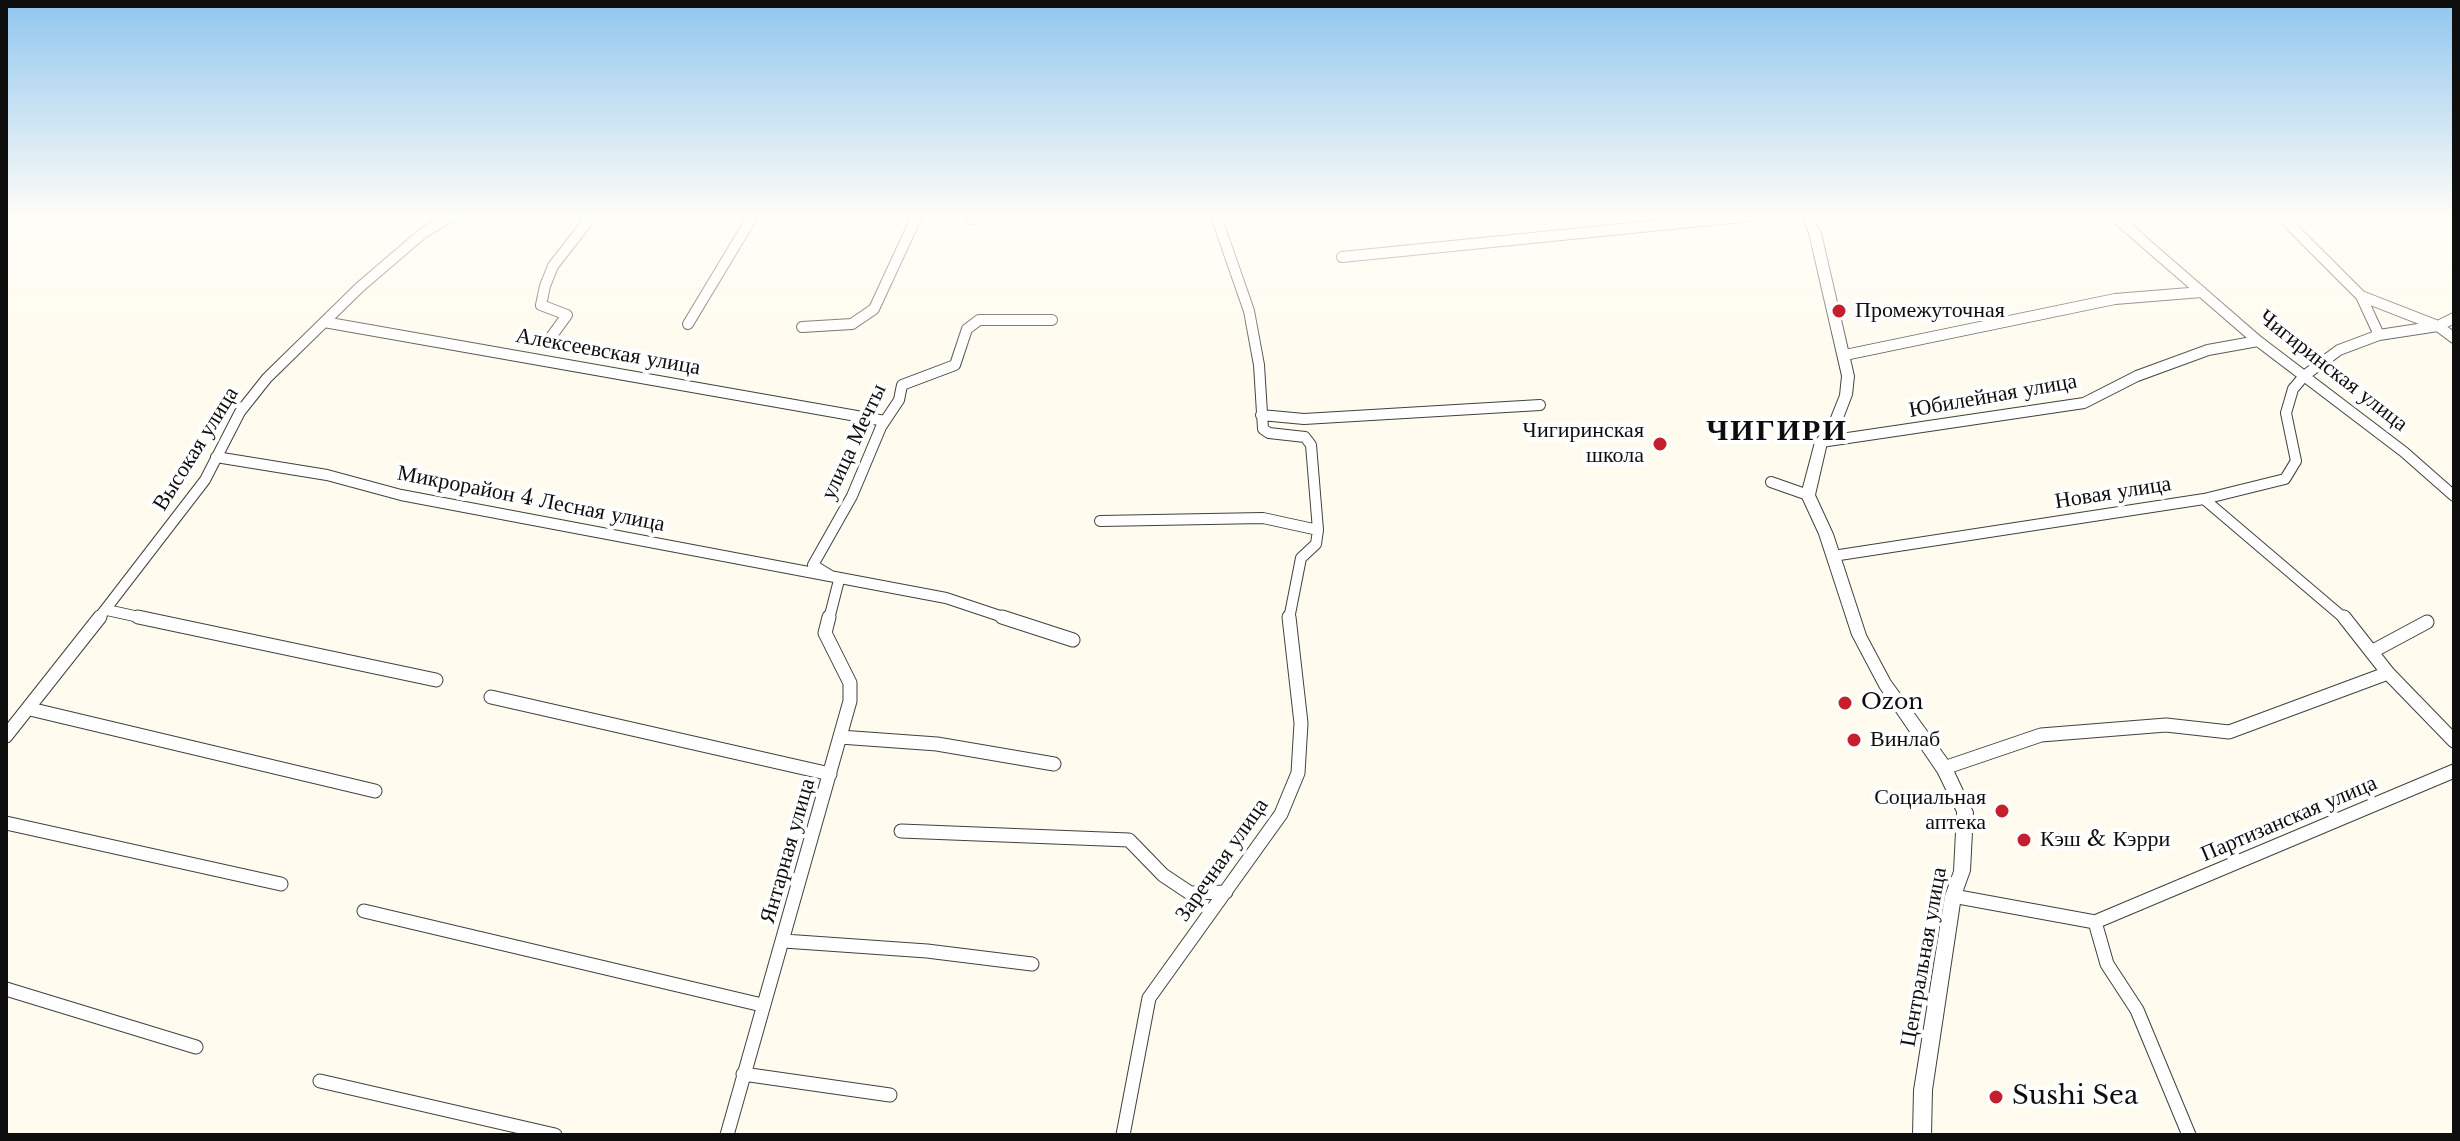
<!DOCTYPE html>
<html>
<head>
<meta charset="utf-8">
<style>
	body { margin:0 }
	#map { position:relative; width:2460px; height:1141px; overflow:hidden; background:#fffbee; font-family:"Libre Baskerville",serif }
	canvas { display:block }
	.frame { position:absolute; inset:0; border:8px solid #0e0e0e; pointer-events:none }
</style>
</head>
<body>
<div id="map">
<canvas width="2460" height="1141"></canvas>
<div class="frame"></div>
</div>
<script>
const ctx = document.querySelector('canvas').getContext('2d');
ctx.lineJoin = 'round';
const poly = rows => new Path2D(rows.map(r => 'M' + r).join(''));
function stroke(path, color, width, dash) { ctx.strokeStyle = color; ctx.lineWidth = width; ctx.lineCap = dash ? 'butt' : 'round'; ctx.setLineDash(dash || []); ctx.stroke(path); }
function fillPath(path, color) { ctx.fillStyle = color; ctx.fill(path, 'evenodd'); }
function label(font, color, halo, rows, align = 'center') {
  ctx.font = font + ' "Libre Baskerville",serif'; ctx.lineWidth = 8; ctx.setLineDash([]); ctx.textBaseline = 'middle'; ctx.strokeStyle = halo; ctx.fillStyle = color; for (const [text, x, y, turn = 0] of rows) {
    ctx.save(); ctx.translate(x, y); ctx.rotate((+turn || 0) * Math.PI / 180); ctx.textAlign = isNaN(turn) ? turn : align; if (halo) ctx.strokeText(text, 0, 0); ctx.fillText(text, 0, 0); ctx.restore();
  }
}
const minorFar1 = poly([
	[1216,216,1249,311,1259,365,1263,429,1269,433,1305,437,1311,445,1318,530,1316,544,1301,558,1289,619],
	[2114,216,2258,341,2404,452,2454,496],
	[2281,216,2361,296,2438,326,2454,338],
	[970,219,972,216],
	[1342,257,1751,216],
	[2361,296,2379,335],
	[324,322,885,421],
	[688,324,753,216],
	[802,327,852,324,874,309,917,216],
	[551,337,567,315,541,305,545,286,553,266,592,216],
	[1845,355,2115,299,2202,292],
	[1261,415,1304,419,1540,405],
	[1821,442,2084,403,2137,376,2208,350,2258,341],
	[216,457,327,475,401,495,946,598,1009,619],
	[1771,482,1808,495],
	[2204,499,2345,619],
	[1100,521,1263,518,1318,530],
	[1833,556,2204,499,2285,479,2296,461,2286,413,2293,389,2304,376,2339,350,2379,335,2438,326,2454,318],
	[831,576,813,565,852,496,881,427,899,400,902,385,955,365,967,329,979,320,1052,320],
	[107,610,148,619],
	[98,619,205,480,240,412,267,378,360,287,423,233,452,216],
	[829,619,839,580]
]);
const minor = poly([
	[138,617,436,680],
	[1002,617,1073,640],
	[2344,617,2388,673,2454,741],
	[2373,651,2427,622],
	[491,697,830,774],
	[30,709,375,791],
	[6,736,100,617],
	[840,737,937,744,1054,764],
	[1944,768,2041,735,2166,725,2229,732,2388,673],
	[6,823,281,884],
	[901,831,1129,840,1163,875,1190,893,1226,892],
	[1953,896,2095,922,2454,771],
	[364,911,762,1005],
	[2095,922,2107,964,2137,1010,2189,1135],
	[784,941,927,951,1032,964],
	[6,989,196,1047],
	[743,1074,890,1095],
	[320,1081,555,1135],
	[727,1135,850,701,850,683,825,633,829,617],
	[1123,1135,1149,998,1281,814,1298,773,1301,723,1289,617]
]);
const tertiary = poly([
	[1801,216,1811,216,1821,233,1854,376,1852,395,1842,421,1827,443,1815,495,1833,534,1866,635,1890,680,1950,763,1973,812,1970,871,1961,896,1932,1090,1931,1135,1913,1135,1914,1090,1945,896,1954,871,1957,812,1938,773,1880,688,1852,635,1819,534,1801,495,1815,442,1830,420,1840,395,1842,376,1809,233,1801,216]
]);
stroke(minorFar1, '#414141', 12);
stroke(minor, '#414141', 15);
stroke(tertiary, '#414141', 2);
stroke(minorFar1, '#fff', 10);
stroke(minor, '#fff', 13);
fillPath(tertiary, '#fff');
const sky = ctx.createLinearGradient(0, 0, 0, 375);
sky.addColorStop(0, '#91c6ef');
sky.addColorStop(0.58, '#fffdf7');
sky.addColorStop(1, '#fffdf700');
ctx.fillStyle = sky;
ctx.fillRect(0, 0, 2460, 375);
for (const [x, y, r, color] of [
	[1839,311,8,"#c51e2d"],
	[1660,444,8,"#c51e2d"],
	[1845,703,8,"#c51e2d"],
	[1854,740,8,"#c51e2d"],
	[2002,811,8,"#c51e2d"],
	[2024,840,8,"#c51e2d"],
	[1996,1097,8,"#c51e2d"]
]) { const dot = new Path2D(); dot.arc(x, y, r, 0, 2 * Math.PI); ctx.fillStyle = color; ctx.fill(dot); stroke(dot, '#fff', 3); }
label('22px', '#0e0e0e', '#fff', [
	["Промежуточная",1855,311],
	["Чигиринская",1644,431,"right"],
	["школа",1644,456,"right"],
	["Ozon",1861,703],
	["Винлаб",1870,740],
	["Социальная",1986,798,"right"],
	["аптека",1986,823,"right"],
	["Кэш & Кэрри",2040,840]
], 'left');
label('22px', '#0e0e0e', '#fff', [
	["Алексеевская улица",608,352,10],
	["Чигиринская улица",2333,371,38],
	["Юбилейная улица",1993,396,-10],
	["улица Мечты",854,442,-65],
	["Высокая улица",196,449,-58],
	["Новая улица",2113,493,-9],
	["Микрорайон 4 Лесная улица",531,499,11],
	["Партизанская улица",2289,819,-23],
	["Янтарная улица",788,851,-74],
	["Заречная улица",1222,860,-55],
	["Центральная улица",1924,957,-80]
]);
label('26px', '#0e0e0e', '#fff', [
	["Sushi Sea",2012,1097]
], 'left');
ctx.letterSpacing = '2px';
label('bold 30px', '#0e0e0e', '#fff', [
	["ЧИГИРИ",1777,432]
]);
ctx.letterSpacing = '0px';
</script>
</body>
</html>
